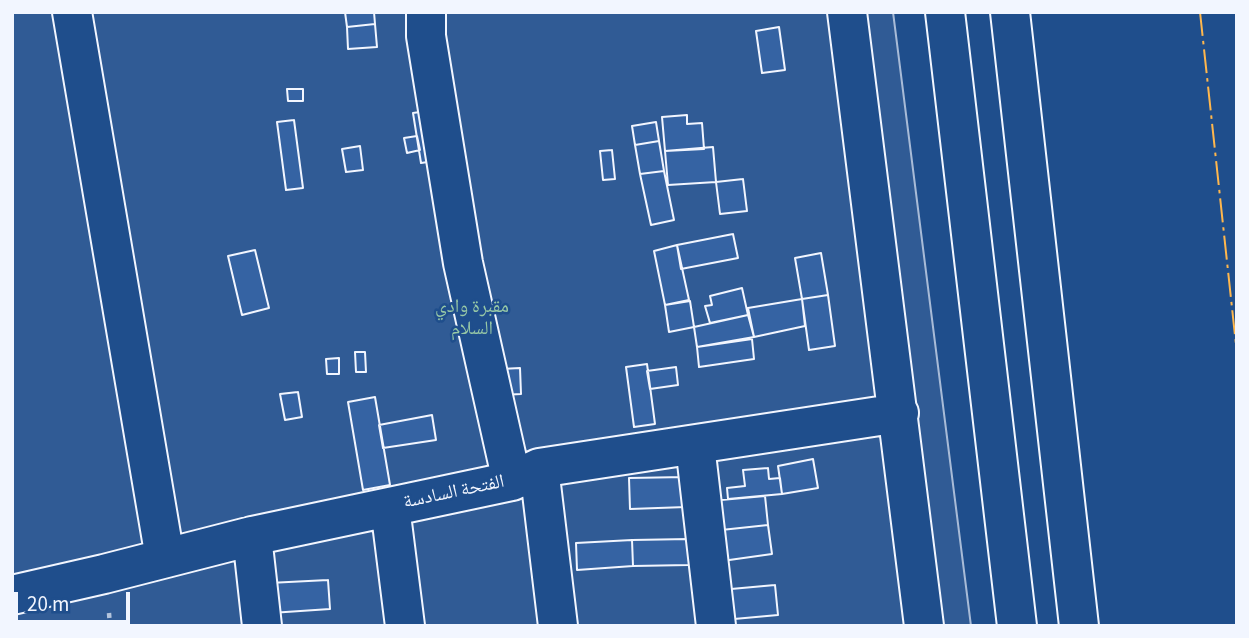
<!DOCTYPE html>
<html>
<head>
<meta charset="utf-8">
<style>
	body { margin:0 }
	#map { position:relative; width:1249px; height:638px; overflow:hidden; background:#1f4e8c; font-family:"Source Sans 3",sans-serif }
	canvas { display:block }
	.frame { position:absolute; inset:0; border:14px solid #f2f6ff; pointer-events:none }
	.scale { position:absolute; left:14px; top:592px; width:116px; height:32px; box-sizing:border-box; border:4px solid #f2f6ff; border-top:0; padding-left:9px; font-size:21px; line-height:24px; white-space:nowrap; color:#f2f6ff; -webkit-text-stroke:5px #1f4e8c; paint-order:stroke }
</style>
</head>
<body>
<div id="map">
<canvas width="1249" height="638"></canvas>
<div class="frame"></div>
<div class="scale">20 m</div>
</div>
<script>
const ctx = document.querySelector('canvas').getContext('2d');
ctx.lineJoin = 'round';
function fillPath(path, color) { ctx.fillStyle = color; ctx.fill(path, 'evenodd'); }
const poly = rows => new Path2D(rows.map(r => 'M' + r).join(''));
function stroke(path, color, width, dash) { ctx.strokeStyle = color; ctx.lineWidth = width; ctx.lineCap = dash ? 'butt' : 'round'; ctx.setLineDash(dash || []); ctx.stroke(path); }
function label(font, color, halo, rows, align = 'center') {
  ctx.font = font + ' "Source Sans 3","Noto Naskh Arabic",sans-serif'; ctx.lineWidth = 5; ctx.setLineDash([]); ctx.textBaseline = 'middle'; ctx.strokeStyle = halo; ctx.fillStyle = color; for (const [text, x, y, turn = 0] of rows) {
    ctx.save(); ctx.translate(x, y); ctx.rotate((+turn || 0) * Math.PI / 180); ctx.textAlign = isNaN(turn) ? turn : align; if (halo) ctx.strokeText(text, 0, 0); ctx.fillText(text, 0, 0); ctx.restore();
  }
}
const built = poly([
	[12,12,893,12,971,626,12,626,12,12]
]);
fillPath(built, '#305b95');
stroke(built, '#a8bbd7', 2);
const building = poly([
	[345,12,374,12,375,24,347,27,345,12],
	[375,24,377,47,348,49,347,27,375,24],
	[779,27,785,70,762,73,756,31,779,27],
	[287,89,303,89,303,101,288,101,287,89],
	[433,110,441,160,421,163,413,113,433,110],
	[687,115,687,124,702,123,704,149,665,151,662,117,687,115],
	[294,120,303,188,286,190,277,122,294,120],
	[656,122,659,141,635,145,632,126,656,122],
	[417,136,420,150,407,153,404,138,417,136],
	[659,141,664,171,640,174,635,145,659,141],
	[360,146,363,170,346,172,342,149,360,146],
	[713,147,716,182,668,185,665,151,713,147],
	[612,150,615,179,603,180,600,151,612,150],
	[664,171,674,220,651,225,640,174,664,171],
	[743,179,747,211,720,214,716,182,743,179],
	[733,234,738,258,681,269,677,245,733,234],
	[677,245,689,300,665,305,654,251,677,245],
	[255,250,269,308,242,315,228,256,255,250],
	[821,253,828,295,802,299,795,258,821,253],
	[742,288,748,315,710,323,705,306,712,305,710,296,742,288],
	[828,295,835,346,809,350,802,299,828,295],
	[802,299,805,326,754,337,748,308,802,299],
	[690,301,694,327,669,332,665,305,690,301],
	[748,315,754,337,697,347,694,327,748,315],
	[752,339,754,359,699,367,697,347,752,339],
	[355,352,365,352,366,372,356,372,355,352],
	[339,358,339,374,327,374,326,359,339,358],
	[647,364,655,424,634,427,626,367,647,364],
	[676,367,678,385,650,389,647,371,676,367],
	[520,368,521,394,502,395,501,369,520,368],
	[298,392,302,417,285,420,280,394,298,392],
	[375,397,390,485,363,490,348,402,375,397],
	[432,415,436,440,383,448,379,425,432,415],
	[813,459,818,488,782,494,778,466,813,459],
	[768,468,769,479,780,478,782,494,728,499,727,488,745,486,743,470,768,468],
	[685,477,686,507,630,509,629,478,685,477],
	[765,496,768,525,712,531,710,501,765,496],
	[768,525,772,554,715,562,712,531,768,525],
	[689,539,689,565,633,566,632,540,689,539],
	[632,540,633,566,577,570,576,543,632,540],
	[328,580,330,609,271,613,269,583,328,580],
	[775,585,778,615,723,620,720,590,775,585]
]);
fillPath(building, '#3563a3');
stroke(building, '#f2f6ff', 2);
const minor = poly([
	[72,12,165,558],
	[426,12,426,36,463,263,512,481],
	[847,12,924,626],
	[695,445,716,626],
	[539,468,558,626],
	[390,507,405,626],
	[252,536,262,626],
	[12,595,104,574,252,536,512,481,539,468,899,413]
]);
const major = poly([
	[945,12,1017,626],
	[1010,12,1079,626]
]);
stroke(minor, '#f2f6ff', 42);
stroke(major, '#f2f6ff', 42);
stroke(poly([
	[109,613,110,626]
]), '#b3c4dc', 4.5, [5, 3.5]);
stroke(minor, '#1f4e8c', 38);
stroke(major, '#1f4e8c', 38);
stroke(poly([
	[1200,12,1237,354]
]), '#ffb74d', 2, [24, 5, 3.5, 5]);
label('19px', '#97c8a6', '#1f4e8c', [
	["مقبرة وادي",472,308],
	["السلام",472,330]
]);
label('19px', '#f2f6ff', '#1f4e8c', [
	["الفتحة السادسة",454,493,-12]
]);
</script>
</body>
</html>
